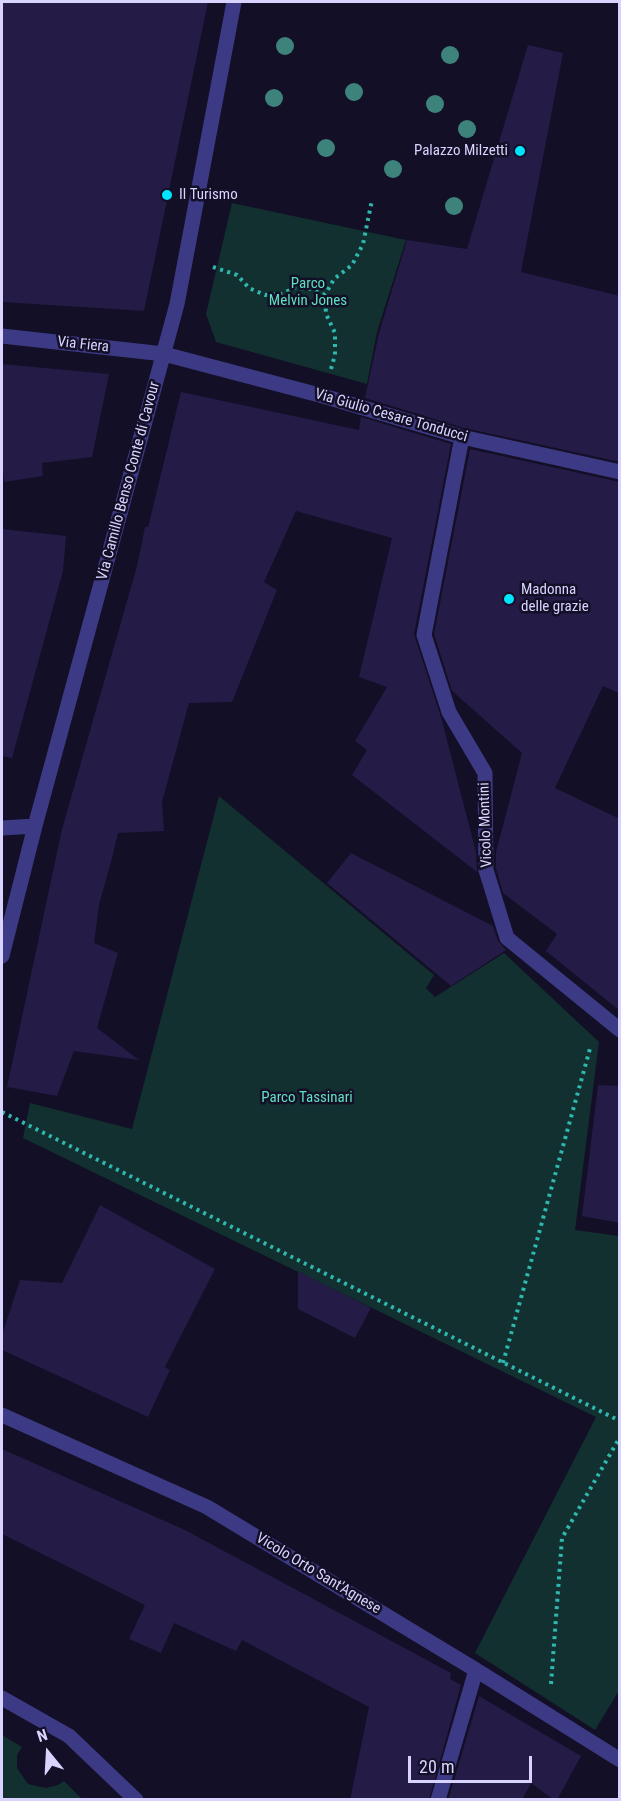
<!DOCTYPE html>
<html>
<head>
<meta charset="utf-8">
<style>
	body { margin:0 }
	#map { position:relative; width:621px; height:1801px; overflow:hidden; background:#130f26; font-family:"Roboto Condensed",sans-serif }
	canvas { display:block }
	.frame { position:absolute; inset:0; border:3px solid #d9d4ff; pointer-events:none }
	.north { position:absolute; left:18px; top:1723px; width:60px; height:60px; -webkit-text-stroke:4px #130f26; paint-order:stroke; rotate:342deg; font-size:16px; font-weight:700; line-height:24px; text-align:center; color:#d9d4ff }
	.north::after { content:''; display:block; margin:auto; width:21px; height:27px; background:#d9d4ff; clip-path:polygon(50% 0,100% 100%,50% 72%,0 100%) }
	.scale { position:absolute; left:408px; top:1756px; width:124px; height:27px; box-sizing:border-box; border:3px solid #d9d4ff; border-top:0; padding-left:8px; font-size:18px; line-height:21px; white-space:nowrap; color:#d9d4ff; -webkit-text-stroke:4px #130f26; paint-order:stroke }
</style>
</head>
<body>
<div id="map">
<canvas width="621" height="1801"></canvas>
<div class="frame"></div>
<div class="north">N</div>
<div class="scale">20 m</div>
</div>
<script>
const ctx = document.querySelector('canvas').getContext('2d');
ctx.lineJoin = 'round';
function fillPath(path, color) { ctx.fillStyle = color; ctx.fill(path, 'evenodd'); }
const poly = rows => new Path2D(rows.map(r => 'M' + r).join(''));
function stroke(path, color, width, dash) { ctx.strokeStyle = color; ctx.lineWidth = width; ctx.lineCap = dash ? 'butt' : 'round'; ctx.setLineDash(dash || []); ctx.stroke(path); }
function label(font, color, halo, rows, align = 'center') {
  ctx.font = font + ' "Roboto Condensed",sans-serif'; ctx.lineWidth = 5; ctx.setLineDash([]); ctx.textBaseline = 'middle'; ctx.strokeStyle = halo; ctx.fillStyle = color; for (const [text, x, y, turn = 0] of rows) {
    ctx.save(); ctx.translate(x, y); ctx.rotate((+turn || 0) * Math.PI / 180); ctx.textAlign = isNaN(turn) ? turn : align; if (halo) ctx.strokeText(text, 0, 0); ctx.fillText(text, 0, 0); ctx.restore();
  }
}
fillPath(poly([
	[232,203,406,240,377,332,367,384,216,342,206,314],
	[219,796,434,975,426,988,435,997,504,953,599,1042,575,1230,619,1236,620,1689,595,1730,475,1653,596,1417,23,1138,30,1103,132,1129],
	[2,1735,22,1747,17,1755,17,1768,28,1784,46,1788,58,1785,64,1781,82,1799,2,1799]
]), '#12302f');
fillPath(poly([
	[2,2,208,2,144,311,2,302],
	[528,45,563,53,521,272,620,296,620,462,464,428,365,398,379,333,407,240,467,249],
	[2,364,109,374,92,457,42,463,43,476,4,482,2,457],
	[181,392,359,430,361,417,451,444,414,634,441,717,476,852,477,872,352,775,367,750,355,741,387,687,359,677,392,538,296,511,264,582,277,590,232,702,189,703,162,802,164,831,118,833,112,858,99,905,94,943,118,953,97,1028,139,1060,74,1051,57,1096,7,1087,62,829,137,566,145,527,148,527],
	[470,449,620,482,620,694,603,686,555,788,620,819,620,1011,546,951,557,934,503,893,496,868,496,852,522,753,452,691,434,634],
	[2,529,66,536,63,571,12,758,2,756],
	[351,853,493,926,498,941,506,950,451,986,327,883],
	[598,1085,620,1086,620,1223,582,1216],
	[100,1205,215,1269,165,1367,170,1370,148,1417,2,1350,2,1335,20,1280,62,1283],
	[298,1271,371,1308,355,1338,298,1309],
	[2,1449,185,1530,451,1673,450,1679,461,1685,429,1800,350,1800,369,1707,242,1640,236,1651,174,1623,161,1653,129,1639,145,1605,2,1534],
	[479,1696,581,1756,557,1800,554,1800,531,1783,522,1800,448,1800]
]), '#241b47');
stroke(poly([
	[213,267,237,275,249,288,265,295,281,294,295,288,310,289,325,295],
	[331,369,335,355,335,333,326,314,325,295,334,279,352,265,363,244,372,200],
	[2,1112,620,1421],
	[503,1363,591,1045],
	[551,1684,562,1538,620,1437]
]), '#2fb8b0', 4, [3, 4.5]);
stroke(poly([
	[2,336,164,354,323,396,462,437,620,472],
	[462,437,424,635,449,712,485,773,486,870,507,938,620,1030],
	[2,828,35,826],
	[2,956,35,826,177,304,234,2],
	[2,1415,207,1507,476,1670,620,1760],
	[2,1698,69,1736,136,1800],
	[438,1800,476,1670]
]), '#3d3a85', 15);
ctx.fillStyle = '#3d827b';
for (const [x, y] of [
	[285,46],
	[450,55],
	[354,92],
	[274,98],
	[435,104],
	[467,129],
	[326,148],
	[393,169],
	[454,206]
]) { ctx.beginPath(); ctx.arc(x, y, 9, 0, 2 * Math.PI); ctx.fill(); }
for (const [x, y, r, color] of [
	[520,151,6,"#00e5ff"],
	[167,195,6,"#00e5ff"],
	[509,599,6,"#00e5ff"]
]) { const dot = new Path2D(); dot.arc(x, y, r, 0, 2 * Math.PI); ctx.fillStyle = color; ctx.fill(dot); stroke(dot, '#130f26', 2); }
label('15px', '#d9d4ff', '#130f26', [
	["Palazzo Milzetti",508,151,"right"],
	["Il Turismo",179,195],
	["Madonna",521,590],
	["delle grazie",521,607]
], 'left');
label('15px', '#5fe0c0', '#130f26', [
	["Parco",308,284],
	["Melvin Jones",308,301],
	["Parco Tassinari",307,1098]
]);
label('15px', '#d9d4ff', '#130f26', [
	["Via Fiera",83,345,6],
	["Via Giulio Cesare Tonducci",391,416,16],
	["Via Camillo Benso Conte di Cavour",129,481,-75],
	["Vicolo Montini",486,825,-92],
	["Vicolo Orto Sant'Agnese",318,1574,31]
]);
</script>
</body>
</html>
